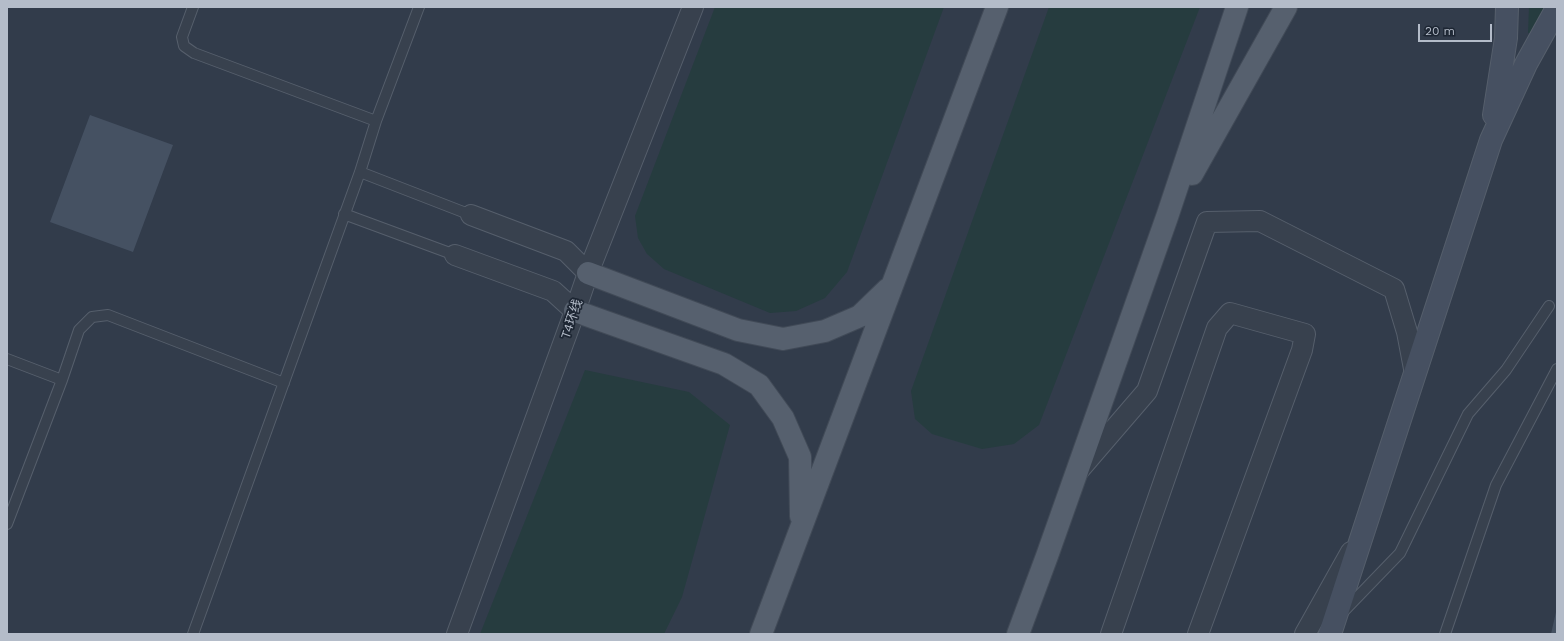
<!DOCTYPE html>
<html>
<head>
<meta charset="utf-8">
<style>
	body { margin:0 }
	#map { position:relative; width:1564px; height:641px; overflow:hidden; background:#242f3e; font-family:"Work Sans",sans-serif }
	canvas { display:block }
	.frame { position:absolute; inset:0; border:8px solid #b4bcc9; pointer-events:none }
	.scale { position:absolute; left:1418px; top:24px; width:74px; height:18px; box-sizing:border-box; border:2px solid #b4bcc9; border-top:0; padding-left:5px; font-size:12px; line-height:14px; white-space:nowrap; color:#b4bcc9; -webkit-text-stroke:3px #1d2633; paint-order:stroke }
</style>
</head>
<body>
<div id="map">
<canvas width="1564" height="641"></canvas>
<div class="frame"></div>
<div class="scale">20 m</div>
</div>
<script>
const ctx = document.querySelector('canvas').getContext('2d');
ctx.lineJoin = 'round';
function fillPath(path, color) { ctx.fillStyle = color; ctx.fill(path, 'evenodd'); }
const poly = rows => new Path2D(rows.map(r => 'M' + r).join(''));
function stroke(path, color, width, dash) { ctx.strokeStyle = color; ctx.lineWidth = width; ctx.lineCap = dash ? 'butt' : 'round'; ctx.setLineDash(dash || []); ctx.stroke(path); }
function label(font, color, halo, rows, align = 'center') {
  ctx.font = font + ' "Work Sans","Noto Sans SC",sans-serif'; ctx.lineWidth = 3.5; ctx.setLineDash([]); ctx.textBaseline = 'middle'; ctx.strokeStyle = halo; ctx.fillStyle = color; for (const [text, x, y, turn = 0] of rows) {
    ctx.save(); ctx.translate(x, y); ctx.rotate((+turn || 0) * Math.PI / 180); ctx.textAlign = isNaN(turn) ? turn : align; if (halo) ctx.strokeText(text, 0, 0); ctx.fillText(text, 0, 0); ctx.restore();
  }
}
fillPath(poly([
	[7,7,1557,7,1557,634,7,634]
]), '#323c4b');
fillPath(poly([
	[715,7,944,7,847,272,825,298,796,311,770,313,664,269,647,254,638,238,635,216],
	[1049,7,1200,7,1039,425,1014,444,982,449,932,434,915,419,911,391],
	[1529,7,1550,7,1535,35,1528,33],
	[585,370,689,392,730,425,682,597,664,634,480,634]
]), '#263c3f');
fillPath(poly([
	[90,115,173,145,133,252,50,222],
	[1556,612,1557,634,1551,634]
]), '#455162');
const lane = poly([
	[193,7,182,37,184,46,194,53,376,121],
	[360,172,471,215],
	[344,214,455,255],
	[7,359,62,380],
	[7,524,62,380,79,330,92,317,108,315,284,383],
	[1343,612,1400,553,1468,414,1506,370,1549,306],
	[193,634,360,172,376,121,419,7],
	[1445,634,1496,485,1557,369]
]);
const street = poly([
	[471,215,566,251,588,273],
	[455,255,553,291,575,311],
	[1079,470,1147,391,1207,222,1260,221,1394,289,1407,332,1415,374],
	[457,634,575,311,588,273,693,7],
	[1111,634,1217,328,1230,313,1305,334,1302,350,1198,634],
	[1305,634,1351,552]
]);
const secondary = poly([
	[1494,115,1506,38,1507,7],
	[1330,634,1491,140,1526,64,1557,8]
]);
const primary = poly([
	[1192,174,1286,7],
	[588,273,738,330,783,339,825,331,860,316,888,289],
	[575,311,724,364,759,385,783,418,800,457,801,516],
	[761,634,997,7],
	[1018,634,1047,556,1167,217,1237,7]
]);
stroke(lane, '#565f6c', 12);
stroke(street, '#565f6c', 22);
stroke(secondary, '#565f6c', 24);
stroke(primary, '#414a57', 24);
stroke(lane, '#38414e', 10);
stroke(street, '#38414e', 20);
stroke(secondary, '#465061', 22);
stroke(primary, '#56606e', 22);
label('13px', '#b4bcc9', '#1d2633', [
	["T4环线",572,319,-71]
]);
</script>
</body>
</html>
